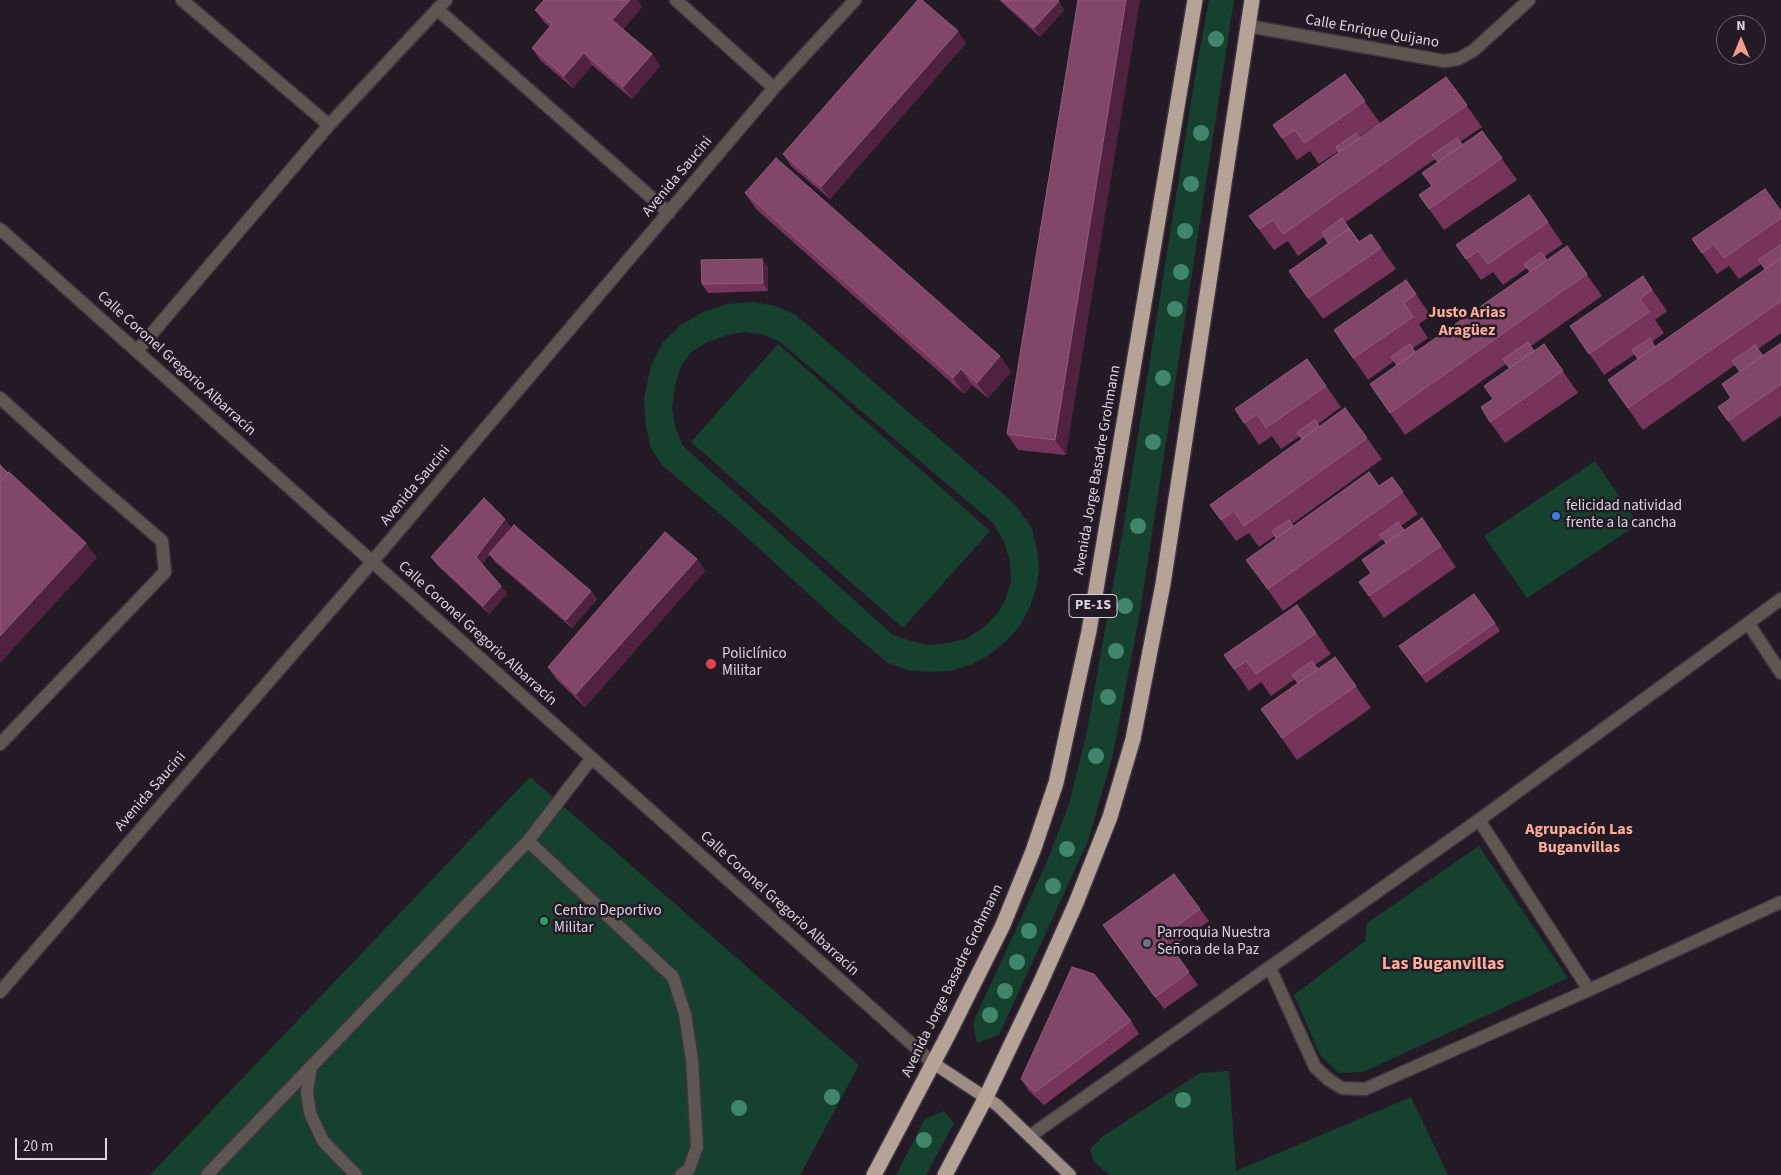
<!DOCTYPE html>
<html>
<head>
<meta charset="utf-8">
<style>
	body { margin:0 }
	#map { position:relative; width:1781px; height:1175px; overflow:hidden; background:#231a26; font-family:"Source Sans 3",sans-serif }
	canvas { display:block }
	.north { position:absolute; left:1716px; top:15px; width:50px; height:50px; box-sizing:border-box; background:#231a26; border:1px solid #6d6570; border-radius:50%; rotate:0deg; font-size:14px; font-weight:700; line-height:20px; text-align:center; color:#dcd6de }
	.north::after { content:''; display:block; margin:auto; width:18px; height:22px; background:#f49e8a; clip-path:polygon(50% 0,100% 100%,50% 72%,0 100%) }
	.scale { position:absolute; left:15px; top:1138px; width:92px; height:22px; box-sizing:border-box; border:2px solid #dcd6de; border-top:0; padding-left:6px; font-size:15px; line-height:18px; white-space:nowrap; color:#dcd6de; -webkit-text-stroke:4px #231a26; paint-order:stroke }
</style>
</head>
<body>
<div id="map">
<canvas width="1781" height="1175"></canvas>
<div class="north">N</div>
<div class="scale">20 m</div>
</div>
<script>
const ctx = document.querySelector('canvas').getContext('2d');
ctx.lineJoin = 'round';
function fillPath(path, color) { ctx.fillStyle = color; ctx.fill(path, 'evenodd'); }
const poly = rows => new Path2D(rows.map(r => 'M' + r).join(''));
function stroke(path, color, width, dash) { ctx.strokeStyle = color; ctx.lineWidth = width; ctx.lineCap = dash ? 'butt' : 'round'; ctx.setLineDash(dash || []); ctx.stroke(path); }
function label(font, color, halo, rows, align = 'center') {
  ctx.font = font + ' "Source Sans 3",sans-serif'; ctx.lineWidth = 5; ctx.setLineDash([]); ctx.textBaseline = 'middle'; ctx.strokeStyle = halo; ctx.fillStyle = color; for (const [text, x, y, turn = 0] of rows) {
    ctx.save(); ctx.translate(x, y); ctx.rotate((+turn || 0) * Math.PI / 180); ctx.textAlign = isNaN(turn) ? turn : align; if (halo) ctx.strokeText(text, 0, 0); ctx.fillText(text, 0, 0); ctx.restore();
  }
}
fillPath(poly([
	[1209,0,1234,0,1140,612,1113,754,1088,841,999,1035,977,1043,973,1023,1046,864,1069,804,1086,736,1122,536,1195,77],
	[754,302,776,306,796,315,999,490,1018,508,1032,529,1037,549,1039,569,1036,590,1029,609,1019,627,1005,642,989,655,970,665,950,671,928,672,908,670,888,663,838,621,740,531,661,464,651,448,646,427,644,398,651,366,663,342,681,325,703,312,727,304],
	[745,332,764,335,779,341,993,523,1004,542,1010,562,1011,581,1006,598,998,613,984,627,966,639,947,643,928,645,911,641,893,635,683,446,676,430,672,408,675,386,681,366,691,352,706,343,727,335],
	[778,344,990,531,903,628,691,442],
	[1595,461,1638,524,1527,598,1484,536],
	[530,777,859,1065,800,1175,150,1175],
	[1479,846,1568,978,1363,1072,1339,1073,1320,1055,1294,995,1365,941,1367,923],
	[1229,1071,1236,1171,1411,1097,1448,1175,1110,1175,1094,1162,1090,1149,1103,1136,1200,1073],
	[944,1111,954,1123,926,1175,896,1175,925,1119]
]), '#16412f');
const minor = poly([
	[182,0,329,125],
	[676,0,774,88],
	[437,9,669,213],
	[1248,26,1444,61,1458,59,1473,51,1529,0],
	[0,229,933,1063],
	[137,351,329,125,446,0],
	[0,398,91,480,162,541,165,572,0,744],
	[1748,623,1781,673],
	[1479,820,1589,990],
	[528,841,592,758],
	[1270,968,1315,1067,1329,1080,1342,1088,1365,1089,1589,990,1781,902],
	[0,992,372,562,774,88,855,0],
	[311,1066,307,1092,310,1113,323,1141,356,1175],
	[1030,1136,1479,820,1781,599],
	[207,1175,528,841,673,977,685,1014,692,1060,697,1147,689,1169,681,1175]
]);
const major = poly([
	[933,1063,997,1105,1070,1175]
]);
const highway = poly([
	[874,1175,949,1033,1003,925,1033,851,1056,783,1089,631,1195,0],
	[945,1175,986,1097,1039,986,1076,903,1110,817,1133,739,1163,584,1252,0]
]);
stroke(minor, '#3d3440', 15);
stroke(major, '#3d3440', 15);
stroke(highway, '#3d3440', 18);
stroke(minor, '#5d5651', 12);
stroke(major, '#9c8d84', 12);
stroke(highway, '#b5a398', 15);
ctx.fillStyle = '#40856c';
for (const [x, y] of [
	[1216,39],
	[1201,133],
	[1191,184],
	[1185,231],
	[1181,272],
	[1175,309],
	[1163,378],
	[1153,442],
	[1138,526],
	[1125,606],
	[1116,651],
	[1108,697],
	[1096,756],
	[1067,849],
	[1053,886],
	[1029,931],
	[1017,962],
	[1005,991],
	[990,1015],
	[832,1097],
	[1183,1100],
	[739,1108],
	[924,1140]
]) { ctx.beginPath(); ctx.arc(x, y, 8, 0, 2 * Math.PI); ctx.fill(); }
fillPath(poly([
	[544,0,637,0,642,7,623,29,652,54,660,66,632,99,592,65,573,88,540,60,532,48,550,27,544,22,535,10],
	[999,0,1057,0,1064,10,1040,37],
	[1078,0,1066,455,1018,450,1007,434],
	[966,43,830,199,791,166,783,154],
	[1345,74,1380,123,1359,137,1360,138,1446,77,1482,127,1460,142,1463,145,1482,131,1517,180,1444,230,1419,195,1432,186,1438,162,1435,159,1345,223,1359,242,1371,234,1396,269,1323,319,1289,271,1328,243,1324,237,1298,256,1288,241,1274,250,1249,216,1339,152,1339,151,1319,164,1310,151,1297,160,1273,125],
	[745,193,1000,356,1011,372,988,398,972,385,964,394,756,209],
	[1529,195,1563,244,1544,257,1547,260,1567,246,1602,296,1531,346,1534,351,1544,344,1578,393,1505,443,1490,422,1493,399,1509,368,1506,364,1405,435,1370,384,1397,365,1394,361,1368,380,1334,330,1406,280,1431,316,1419,324,1428,338,1413,348,1415,352,1530,272,1527,268,1503,285,1493,272,1481,280,1456,245],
	[1781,211,1781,333,1758,349,1763,356,1781,343,1781,416,1743,442,1718,407,1731,398,1740,372,1735,365,1643,430,1608,380,1638,359,1635,354,1604,375,1570,326,1643,276,1667,311,1655,320,1664,333,1652,342,1655,346,1765,269,1761,264,1739,279,1729,266,1717,274,1692,239],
	[768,267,768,291,708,293,702,284],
	[1307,359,1341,407,1318,424,1319,426,1367,438,1382,459,1292,524,1293,526,1379,486,1392,477,1418,514,1401,526,1404,530,1422,518,1456,567,1384,618,1359,582,1371,573,1386,543,1383,539,1283,611,1246,560,1276,538,1275,536,1259,547,1249,533,1236,541,1210,505,1302,439,1300,436,1281,449,1272,436,1259,445,1235,409],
	[511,527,501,540,591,591,597,599,572,628,495,562,490,555,482,564,501,586,507,594,489,614,437,565,431,557],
	[697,559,705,571,585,707,556,679,548,667],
	[1297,605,1331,654,1315,665,1318,669,1335,657,1371,708,1297,760,1261,709,1298,683,1295,679,1271,696,1261,682,1249,691,1224,655],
	[1495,623,1500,631,1426,683,1399,646],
	[1200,909,1209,921,1171,948,1198,985,1164,1009,1111,937],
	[1131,1021,1139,1034,1044,1105,1029,1091,1021,1079]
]), '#77345b');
fillPath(poly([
	[630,0,637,0,642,7,621,32,612,20],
	[1126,0,1140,0,1066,455,1055,440],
	[1059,1,1064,10,1040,37,1034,28],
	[958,31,966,43,830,199,821,187],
	[584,53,592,65,573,88,564,76],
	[652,54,660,66,632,99,623,87],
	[762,259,768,267,768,291,763,283],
	[1000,356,1011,372,988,398,977,383],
	[961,369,972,385,964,394,953,378],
	[505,519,511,527,482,565,476,557],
	[86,543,97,558,0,663,0,636],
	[697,559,705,571,585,707,576,694],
	[501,586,507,594,489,614,483,606],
	[591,591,597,599,572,628,566,620]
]), '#512240');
const building = poly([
	[544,0,630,0,612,20,652,54,623,87,584,53,564,76,532,48,552,24,535,10,544,0],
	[918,0,922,0,958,31,821,187,783,154,918,0],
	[1002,0,1057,0,1059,1,1034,28,1002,0],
	[1078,0,1126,0,1055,440,1007,434,1078,0],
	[1345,74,1365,101,1304,143,1295,130,1282,138,1273,125,1345,74],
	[1446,77,1467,105,1283,234,1273,220,1259,229,1249,216,1446,77],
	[1482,131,1502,158,1429,209,1419,195,1432,186,1422,173,1482,131],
	[1356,133,1360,138,1339,152,1336,147,1356,133],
	[1457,138,1463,145,1438,162,1432,155,1457,138],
	[776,158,1000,356,977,383,961,369,953,378,745,193,776,158],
	[1765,189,1781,211,1781,218,1724,258,1714,244,1702,253,1692,239,1765,189],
	[1529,195,1548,222,1488,264,1478,251,1466,259,1456,245,1529,195],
	[1342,218,1359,242,1349,229,1328,243,1322,233,1342,218],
	[1349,229,1359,242,1371,234,1381,248,1308,298,1289,271,1349,229],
	[1780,245,1781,247,1781,258,1765,269,1758,260,1780,245],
	[1567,246,1587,274,1390,413,1370,384,1567,246],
	[1541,252,1547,260,1530,272,1524,264,1541,252],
	[1781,258,1781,301,1628,408,1608,380,1781,258],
	[762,259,763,283,702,284,701,260,762,259],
	[1643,276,1652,290,1640,299,1649,312,1589,354,1570,326,1643,276],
	[1406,280,1416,294,1404,303,1413,317,1353,358,1334,330,1406,280],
	[1650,338,1655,347,1638,359,1632,350,1650,338],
	[1528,342,1534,351,1509,368,1503,359,1528,342],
	[1781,343,1781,384,1728,421,1718,407,1731,398,1722,384,1781,343],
	[1410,344,1415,352,1397,365,1391,357,1410,344],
	[1544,344,1563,371,1490,422,1481,407,1493,399,1484,386,1544,344],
	[1755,345,1763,356,1740,372,1732,361,1755,345],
	[1307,359,1326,386,1266,428,1257,414,1244,423,1235,409,1307,359],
	[1345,408,1367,438,1244,526,1234,511,1221,520,1210,505,1345,408],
	[1315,420,1319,426,1302,439,1297,432,1315,420],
	[0,465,8,473,0,482,0,465],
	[9,472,86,543,0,636,0,482,9,472],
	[1369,472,1379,486,1392,477,1403,492,1268,589,1246,560,1369,472],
	[484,498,505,519,476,557,501,586,483,606,431,557,484,498],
	[1422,518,1441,546,1369,596,1359,582,1371,573,1362,560,1422,518],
	[1289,520,1293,526,1276,538,1272,531,1289,520],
	[1398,522,1404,530,1386,543,1380,535,1398,522],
	[514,525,591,591,566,620,489,554,514,525],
	[665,532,697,559,576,694,548,667,665,532],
	[1474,594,1495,623,1421,675,1399,646,1474,594],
	[1297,605,1316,633,1256,674,1246,661,1234,669,1224,655,1297,605],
	[1335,657,1356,686,1282,738,1261,709,1335,657],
	[1312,661,1318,669,1298,683,1292,675,1312,661],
	[1174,874,1200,909,1163,936,1189,972,1155,997,1103,925,1174,874],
	[1072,967,1094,974,1131,1021,1035,1092,1021,1079,1072,967]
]);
fillPath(building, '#824669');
stroke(building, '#905c7b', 1);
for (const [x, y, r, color] of [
	[1556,516,5,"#3f7fe0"],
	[711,664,6,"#e0444e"],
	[544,921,5,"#2e9e5b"],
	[1147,943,5,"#6b7280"]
]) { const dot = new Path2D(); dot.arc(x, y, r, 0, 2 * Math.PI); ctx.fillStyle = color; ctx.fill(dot); stroke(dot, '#231a26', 2); }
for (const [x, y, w] of [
	[1093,606,48]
]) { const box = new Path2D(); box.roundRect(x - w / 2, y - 11.5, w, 23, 4); ctx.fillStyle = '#231a26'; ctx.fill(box); stroke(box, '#dcd6de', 1); }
label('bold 14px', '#dcd6de', null, [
	["PE-1S",1093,606]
]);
label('15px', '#dcd6de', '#231a26', [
	["Calle Enrique Quijano",1372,32,10],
	["Avenida Saucini",678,177,-50],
	["Calle Coronel Gregorio Albarracín",176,364,42],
	["Avenida Jorge Basadre Grohmann",1098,470,-80],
	["Avenida Saucini",416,486,-50],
	["Calle Coronel Gregorio Albarracín",477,634,42],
	["Avenida Saucini",151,792,-49],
	["Calle Coronel Gregorio Albarracín",779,904,42],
	["Avenida Jorge Basadre Grohmann",953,981,-64]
]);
label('15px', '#dcd6de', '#231a26', [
	["felicidad natividad",1566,507],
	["frente a la cancha",1566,524],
	["Policlínico",722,655],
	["Militar",722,672],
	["Centro Deportivo",554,912],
	["Militar",554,929],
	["Parroquia Nuestra",1157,934],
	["Señora de la Paz",1157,951]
], 'left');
label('bold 16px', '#fead9a', '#231a26', [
	["Justo Arias",1467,313],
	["Aragüez",1467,331],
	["Agrupación Las",1579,830],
	["Buganvillas",1579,848]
]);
label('bold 18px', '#fead9a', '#231a26', [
	["Las Buganvillas",1443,965]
]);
</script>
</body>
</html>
